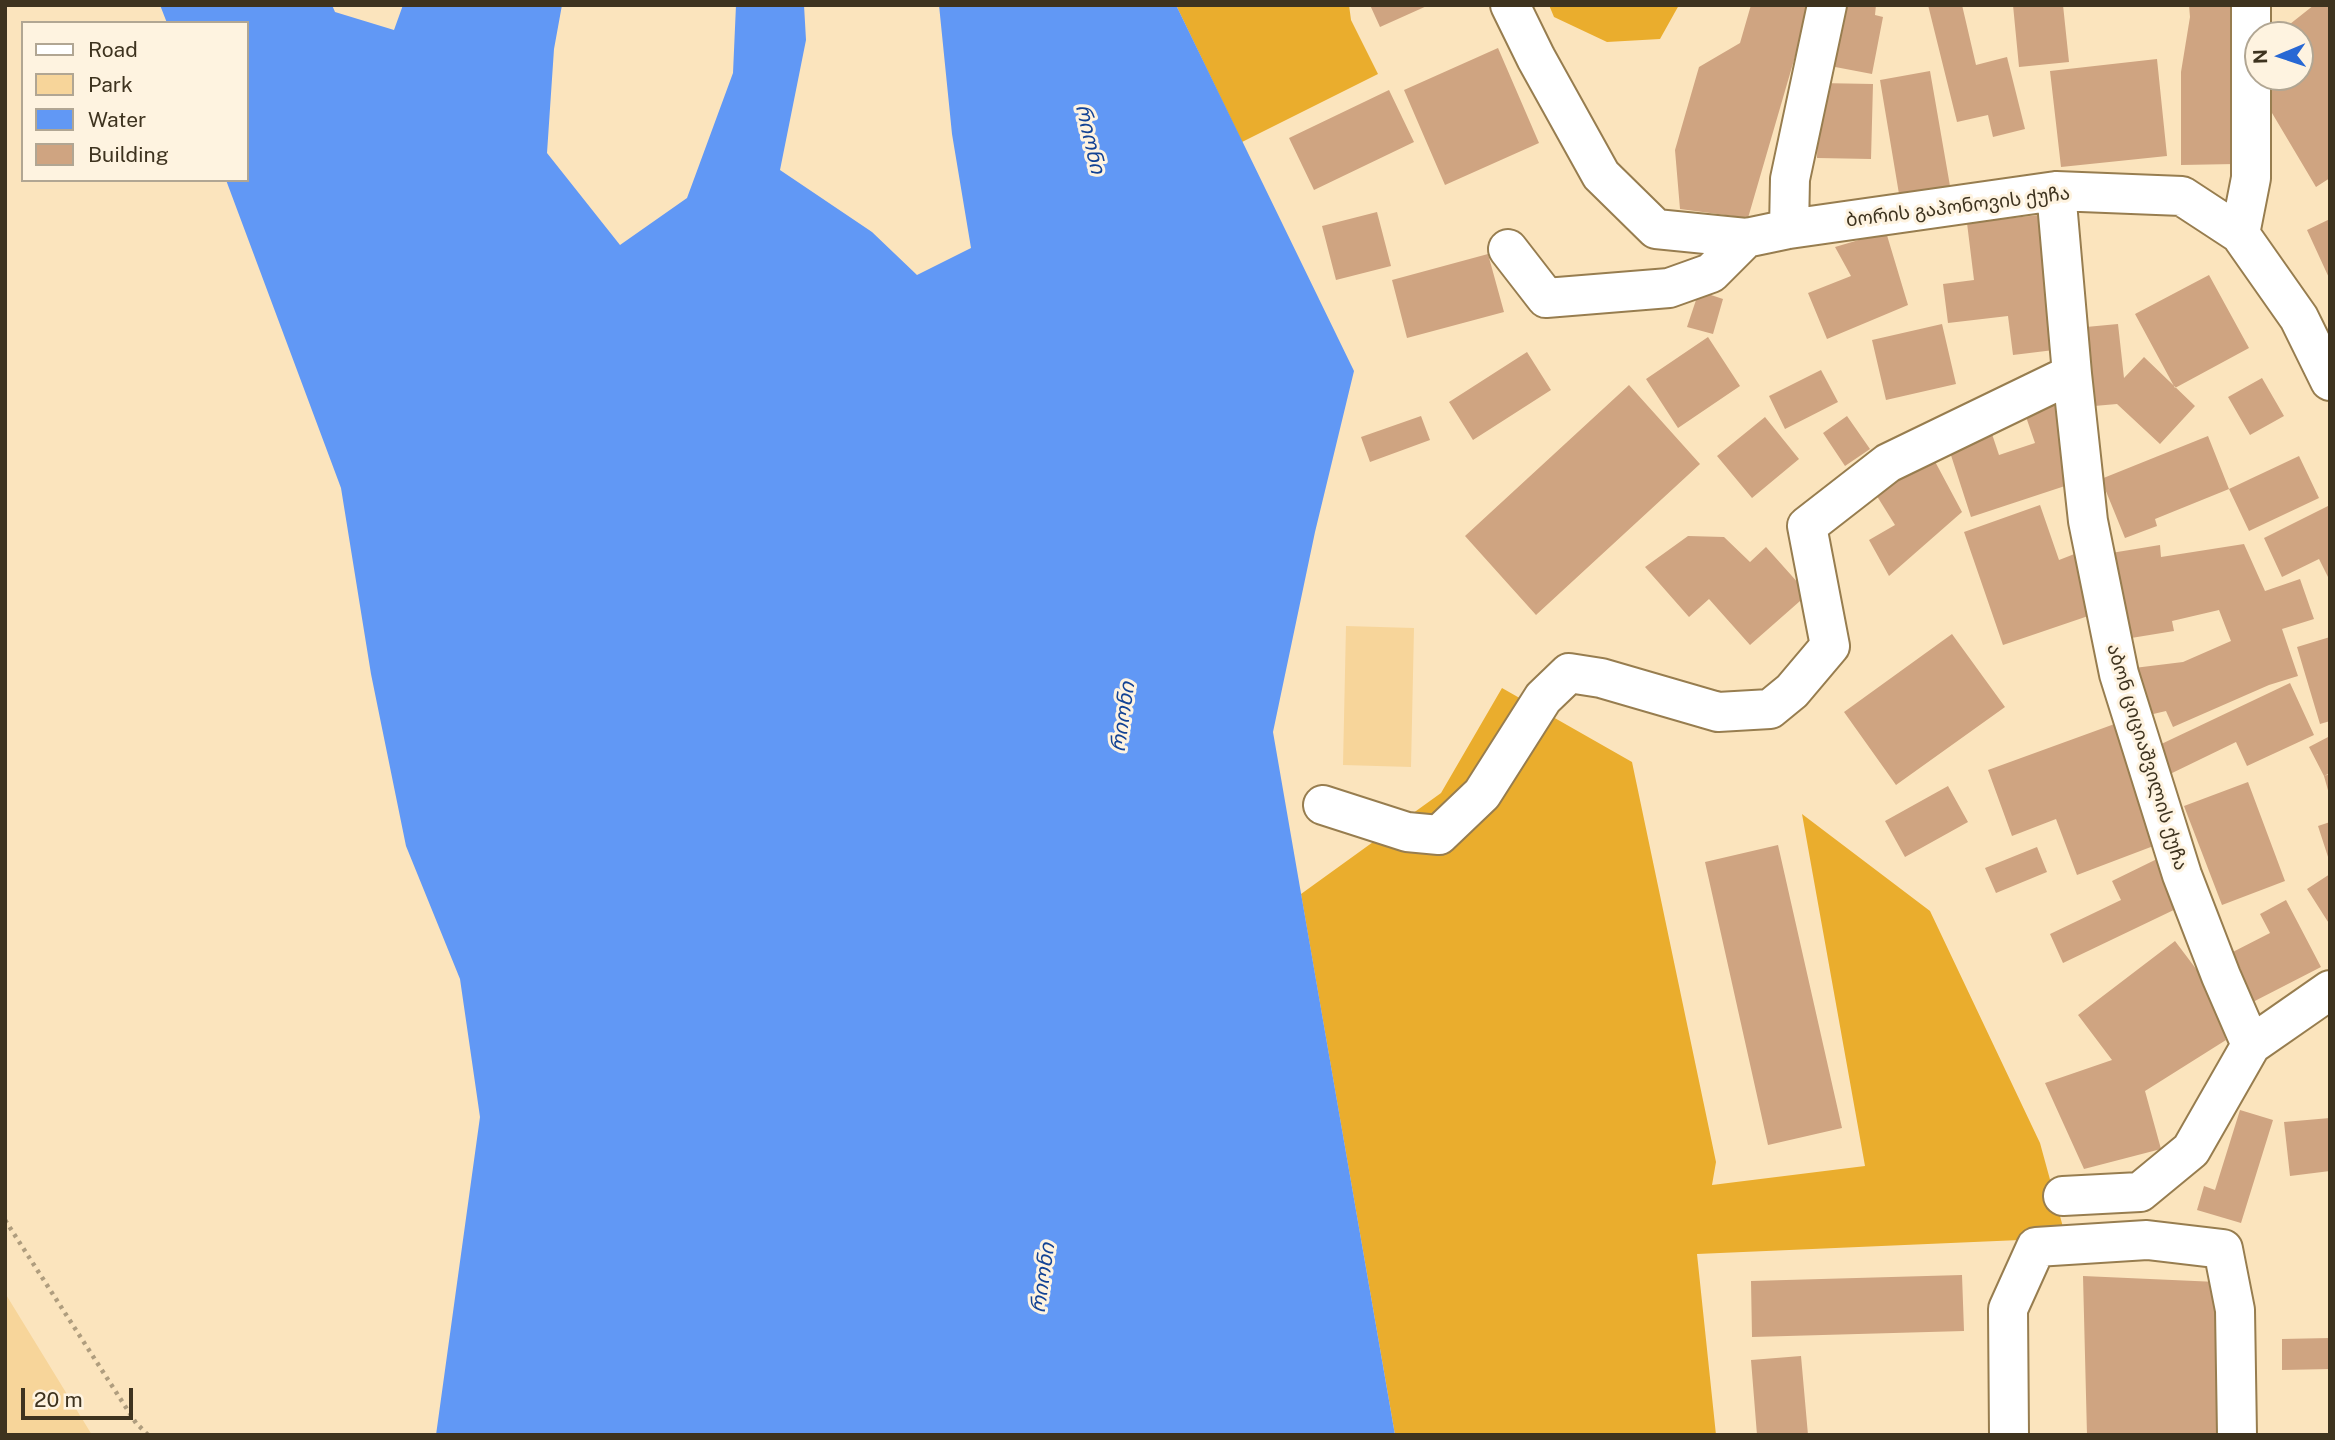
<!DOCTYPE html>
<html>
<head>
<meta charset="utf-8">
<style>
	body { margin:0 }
	#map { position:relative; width:2335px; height:1440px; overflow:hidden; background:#fbe4bd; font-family:"Public Sans",sans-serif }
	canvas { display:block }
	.frame { position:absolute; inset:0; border:7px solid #3e331f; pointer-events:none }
	.legend { position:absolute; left:21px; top:21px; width:228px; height:161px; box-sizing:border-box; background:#fef3e0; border:2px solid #b1a693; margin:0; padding:9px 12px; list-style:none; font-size:21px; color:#3e331f }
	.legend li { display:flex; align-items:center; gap:14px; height:35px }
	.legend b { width:35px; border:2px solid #b1a693 }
	.north { position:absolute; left:2244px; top:21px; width:70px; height:70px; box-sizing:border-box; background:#fef3e0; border:2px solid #b1a693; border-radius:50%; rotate:268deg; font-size:19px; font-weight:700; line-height:28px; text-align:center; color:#3e331f }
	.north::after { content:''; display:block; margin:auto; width:24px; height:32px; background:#2868d4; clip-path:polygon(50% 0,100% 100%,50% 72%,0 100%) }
	.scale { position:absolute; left:21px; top:1388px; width:112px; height:32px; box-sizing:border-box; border:4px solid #3e331f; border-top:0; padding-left:9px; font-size:21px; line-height:24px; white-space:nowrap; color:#3e331f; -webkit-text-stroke:5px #fef3e0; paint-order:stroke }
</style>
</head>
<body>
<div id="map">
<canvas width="2335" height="1440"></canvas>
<div class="frame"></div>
<ul class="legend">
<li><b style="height:9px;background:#fff"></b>Road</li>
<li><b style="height:19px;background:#f7d59a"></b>Park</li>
<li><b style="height:19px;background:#6198f5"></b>Water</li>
<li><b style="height:19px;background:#cfa481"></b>Building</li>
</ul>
<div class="north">N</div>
<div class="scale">20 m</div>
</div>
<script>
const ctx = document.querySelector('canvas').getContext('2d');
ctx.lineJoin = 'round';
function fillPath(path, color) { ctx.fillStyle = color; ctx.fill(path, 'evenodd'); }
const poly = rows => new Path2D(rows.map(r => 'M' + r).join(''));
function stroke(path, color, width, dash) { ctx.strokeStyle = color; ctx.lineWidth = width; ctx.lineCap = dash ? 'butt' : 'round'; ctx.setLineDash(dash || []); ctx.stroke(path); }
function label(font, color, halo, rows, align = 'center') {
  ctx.font = font + ' "Public Sans","Noto Sans Georgian",sans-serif'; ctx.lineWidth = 6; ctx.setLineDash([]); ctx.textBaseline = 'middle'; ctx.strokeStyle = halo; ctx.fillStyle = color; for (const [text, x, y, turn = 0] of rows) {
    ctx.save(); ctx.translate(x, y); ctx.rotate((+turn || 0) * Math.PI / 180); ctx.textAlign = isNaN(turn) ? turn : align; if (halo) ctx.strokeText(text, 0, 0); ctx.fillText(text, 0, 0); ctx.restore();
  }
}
fillPath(poly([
	[1346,626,1414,628,1411,767,1343,765],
	[5,1293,92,1435,5,1435]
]), '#f7d59a');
fillPath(poly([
	[1176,5,1349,5,1351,20,1378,74,1242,142],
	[1549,5,1679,5,1660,39,1607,42,1554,17],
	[1502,688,1632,762,1716,1162,1712,1185,1865,1166,1802,814,1930,911,2040,1143,2066,1238,1697,1254,1716,1435,1395,1435,1301,894,1441,793]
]), '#eaad2d');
fillPath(poly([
	[160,5,332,5,335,12,394,30,403,5,562,5,554,49,547,153,620,245,687,198,733,73,736,5,804,5,806,40,780,170,872,232,917,275,971,248,952,134,939,5,1176,5,1354,371,1315,532,1273,732,1395,1435,436,1435,480,1117,460,979,406,846,371,674,341,488,226,180,247,180,247,23,167,23]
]), '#6198f5');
fillPath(poly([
	[1370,5,1429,5,1380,27],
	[1751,5,1810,5,1748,218,1680,209,1675,150,1699,67,1740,43],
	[1841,5,1876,5,1875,15,1883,17,1872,74,1830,66],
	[1928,5,1962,5,1976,65,2007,57,2025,129,1993,137,1988,115,1957,122],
	[2013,5,2063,5,2069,62,2019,67],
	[2189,5,2234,5,2235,164,2181,165,2181,72,2190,17],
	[2314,5,2330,5,2330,178,2316,187,2272,113,2268,77,2300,77,2300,35,2285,35,2285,28],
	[1498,48,1539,143,1445,185,1404,90],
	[2157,59,2167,156,2061,167,2050,71],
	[1930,71,1950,186,1899,194,1880,80],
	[1819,83,1873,84,1871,159,1817,158],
	[1389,90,1414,142,1314,190,1289,138],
	[1377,212,1391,266,1336,280,1322,226],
	[2039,215,2054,350,2013,355,2008,316,1948,323,1943,284,1974,280,1967,223],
	[2330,219,2330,280,2307,230],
	[1886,232,1908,305,1827,339,1808,293,1851,276,1835,247],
	[1488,254,1504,312,1407,338,1392,280],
	[2209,275,2249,348,2175,388,2135,314],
	[1699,291,1723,299,1713,334,1687,327],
	[1942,324,1956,384,1886,400,1872,340],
	[2118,324,2124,378,2144,357,2195,406,2160,444,2117,404,2094,406,2086,327],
	[1708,337,1740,386,1678,428,1646,379],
	[1527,352,1551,390,1473,440,1449,402],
	[1821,370,1838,402,1785,429,1769,396],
	[2262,378,2284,416,2250,435,2228,397],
	[1629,385,1700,464,1536,615,1465,536],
	[2054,398,2071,484,1971,517,1948,446,1991,431,1999,455,2035,443,2024,411],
	[1421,416,1430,440,1370,462,1361,437],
	[1847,416,1870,449,1845,466,1823,433],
	[1765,417,1799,459,1752,498,1717,456],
	[2208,436,2229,489,2155,519,2157,526,2125,538,2101,479],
	[1931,454,1962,512,1889,576,1869,540,1895,525,1870,485],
	[2299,456,2319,498,2249,531,2229,489],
	[2040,505,2059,560,2077,553,2097,613,2003,645,1964,532],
	[2328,506,2330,581,2319,559,2282,577,2264,538],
	[1688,536,1724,537,1750,562,1766,547,1808,594,1750,645,1709,599,1689,617,1645,567],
	[2244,544,2265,591,2300,579,2314,619,2282,629,2298,676,2269,685,2173,727,2166,711,2149,715,2134,668,2183,662,2231,641,2219,610,2172,621,2174,631,2119,640,2105,554,2160,545,2161,557],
	[1952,634,2005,707,1896,785,1844,712],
	[2330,637,2330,721,2320,724,2297,647],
	[2290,683,2314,735,2247,766,2236,742,2168,775,2155,747],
	[2120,722,2164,842,2077,875,2056,819,2012,836,1988,770],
	[2330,736,2330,773,2324,776,2330,774,2329,794,2324,776,2309,747],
	[2248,782,2285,881,2222,905,2184,806],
	[1948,786,1968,822,1905,857,1885,821],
	[2330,822,2330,859,2329,860,2318,826],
	[1778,845,1842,1128,1768,1145,1705,862],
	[2037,847,2047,872,1996,893,1985,868],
	[2157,859,2180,907,2063,963,2050,934,2121,900,2112,881],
	[2330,874,2330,925,2307,889],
	[2286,900,2321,967,2247,1005,2223,957,2270,933,2260,914],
	[2175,941,2209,986,2226,1040,2145,1091,2161,1149,2084,1169,2045,1083,2112,1060,2078,1015],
	[2240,1110,2273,1120,2241,1223,2197,1210,2204,1186,2215,1190],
	[2330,1118,2330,1171,2290,1176,2284,1122],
	[1962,1275,1964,1331,1752,1337,1751,1281],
	[2083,1276,2217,1282,2221,1435,2087,1435],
	[2330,1338,2330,1369,2282,1370,2282,1339],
	[1801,1356,1808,1435,1757,1435,1751,1360]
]), '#cfa481');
const minor = poly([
	[1510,5,1536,58,1601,175,1656,229,1746,238,1789,229,2056,191,2182,196,2240,234,2299,318,2330,381],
	[2056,191,2072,374,2088,521,2119,674,2182,875,2221,976,2251,1045],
	[1789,229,1790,179,1827,5],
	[2240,234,2251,178,2251,5],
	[1508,249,1546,298,1669,288,1711,273,1746,238],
	[1323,805,1407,832,1439,835,1482,794,1543,698,1569,673,1601,678,1718,712,1770,709,1792,691,1830,646,1807,526,1888,463,2072,374],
	[2063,1196,2140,1192,2191,1150,2251,1045,2330,990],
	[2009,1435,2008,1309,2036,1247,2147,1240,2223,1249,2235,1310,2237,1435]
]);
stroke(minor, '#977d4f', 42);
stroke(poly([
	[5,1220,136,1423,148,1435]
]), '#af9d7e', 4.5, [3.5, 5]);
stroke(minor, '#fff', 38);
label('19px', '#3e331f', '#fef3e0', [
	["ბორის გაპონოვის ქუჩა",1958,207,-7],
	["აბონ ციციაშვილის ქუჩა",2147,757,73]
]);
label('italic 21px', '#124294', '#fef3e0', [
	["რიონი",1090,139,77],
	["რიონი",1123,717,-82],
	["რიონი",1043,1278,-82]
]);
</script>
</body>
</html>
